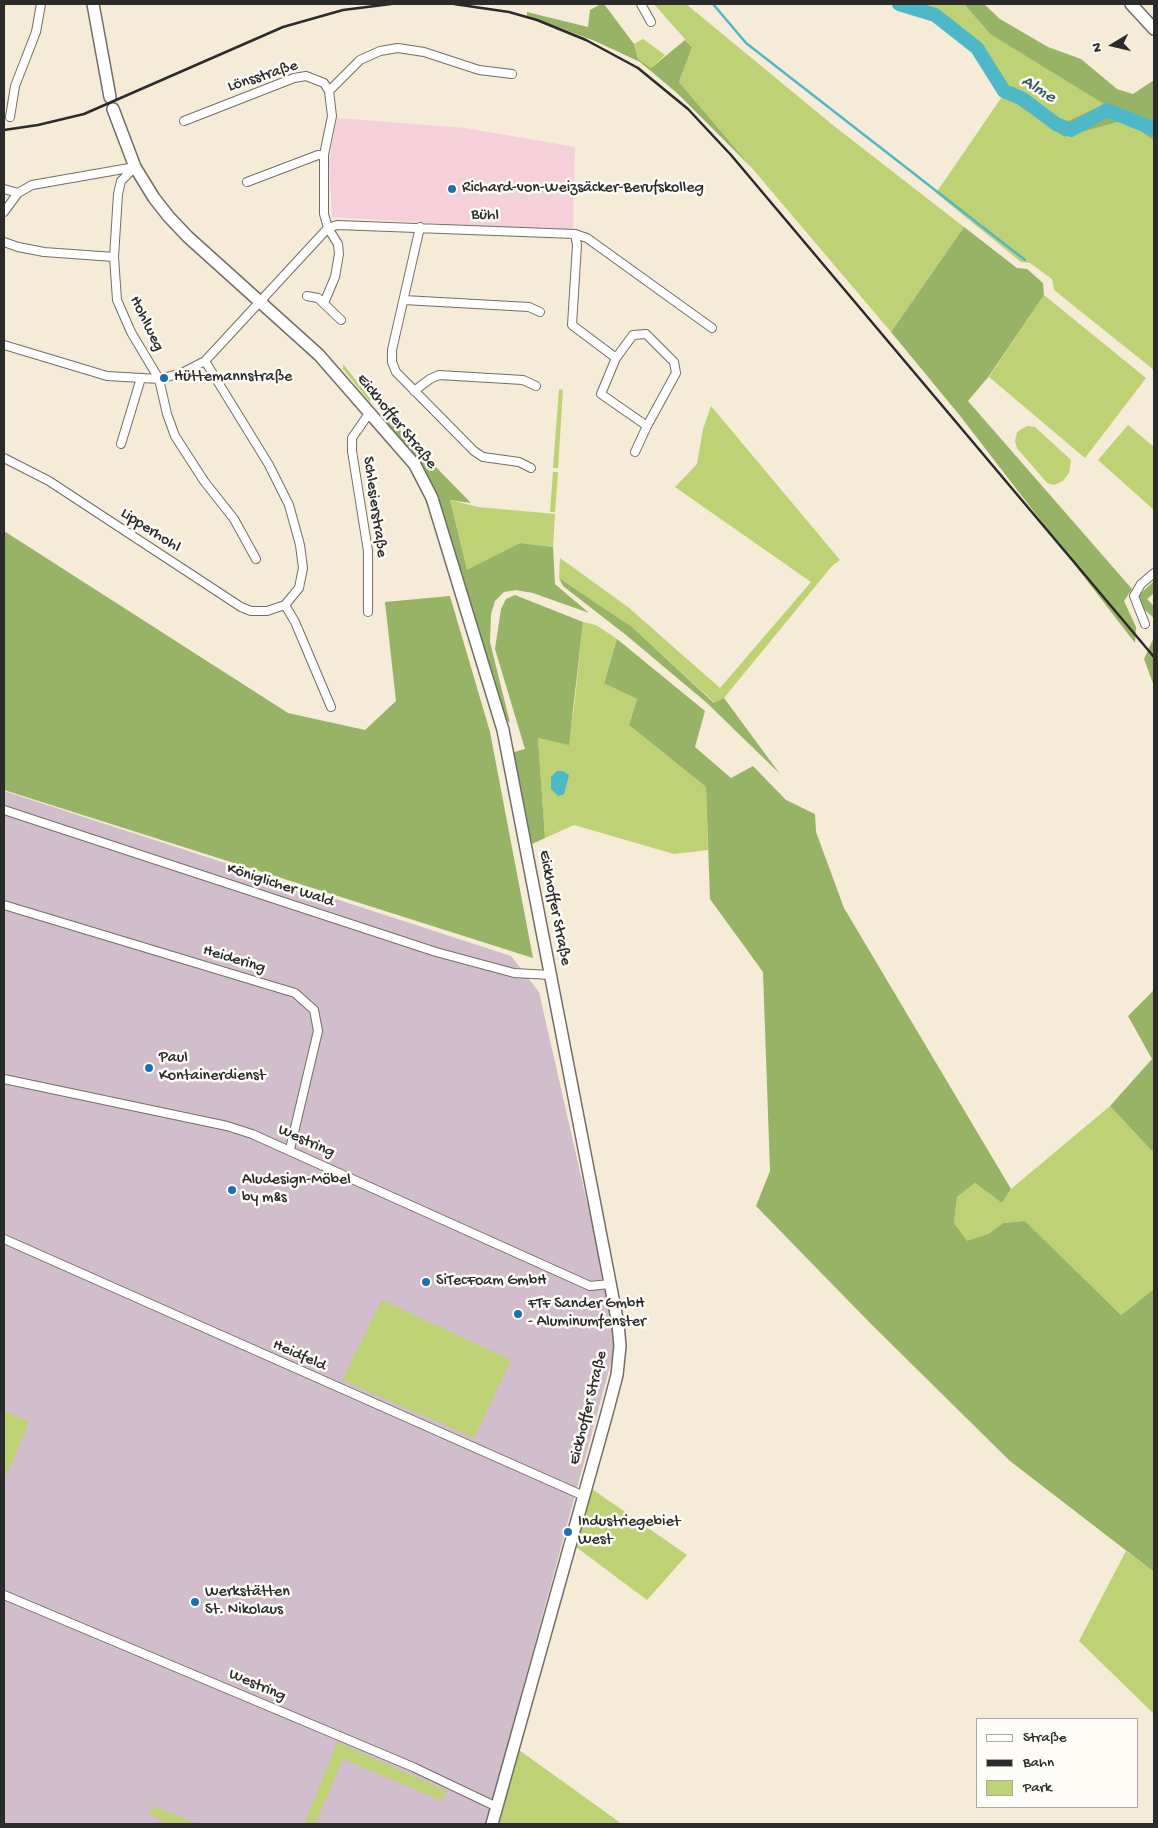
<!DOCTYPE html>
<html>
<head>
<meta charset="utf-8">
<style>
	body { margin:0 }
	#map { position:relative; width:1158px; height:1828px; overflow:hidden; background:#f5ebd6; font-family:"Gochi Hand",sans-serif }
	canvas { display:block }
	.frame { position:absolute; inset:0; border:5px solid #2b2b2b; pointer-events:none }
	.legend { position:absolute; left:976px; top:1718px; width:162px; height:90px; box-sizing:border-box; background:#fdfcf7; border:1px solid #a9a8a5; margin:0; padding:6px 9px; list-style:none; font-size:15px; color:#2b2b2b }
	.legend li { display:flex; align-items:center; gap:10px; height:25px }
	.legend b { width:25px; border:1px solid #a9a8a5 }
	.north { position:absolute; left:1088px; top:20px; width:50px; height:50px; -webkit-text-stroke:4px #fdfcf7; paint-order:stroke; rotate:261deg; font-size:14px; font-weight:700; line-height:20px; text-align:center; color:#2b2b2b }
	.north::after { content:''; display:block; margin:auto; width:18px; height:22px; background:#2b2b2b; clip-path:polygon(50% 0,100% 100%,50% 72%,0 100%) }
</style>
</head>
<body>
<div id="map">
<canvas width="1158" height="1828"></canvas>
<div class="frame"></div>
<ul class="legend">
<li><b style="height:6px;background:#fff"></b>Straße</li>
<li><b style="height:6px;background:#2b2b2b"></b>Bahn</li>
<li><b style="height:14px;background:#bed174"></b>Park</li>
</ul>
<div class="north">N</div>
</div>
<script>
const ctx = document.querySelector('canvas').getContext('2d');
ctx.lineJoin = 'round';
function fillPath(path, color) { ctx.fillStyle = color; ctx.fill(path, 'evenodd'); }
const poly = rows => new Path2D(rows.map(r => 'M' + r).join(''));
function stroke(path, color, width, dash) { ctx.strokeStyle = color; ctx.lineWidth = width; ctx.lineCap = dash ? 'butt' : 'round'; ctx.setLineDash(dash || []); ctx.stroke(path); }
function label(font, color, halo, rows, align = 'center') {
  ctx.font = font + ' "Gochi Hand",sans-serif'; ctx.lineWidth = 5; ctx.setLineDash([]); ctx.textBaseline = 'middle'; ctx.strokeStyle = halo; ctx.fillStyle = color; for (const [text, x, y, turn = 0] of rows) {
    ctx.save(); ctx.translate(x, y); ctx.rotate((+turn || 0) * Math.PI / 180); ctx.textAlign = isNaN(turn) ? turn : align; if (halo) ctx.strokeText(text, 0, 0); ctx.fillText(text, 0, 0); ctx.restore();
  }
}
fillPath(poly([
	[337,118,465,128,575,147,573,232,332,217,329,162]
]), '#f5cfda');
fillPath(poly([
	[4,791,511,956,539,992,596,1242,616,1344,486,1824,4,1824]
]), '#d1bdcb');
fillPath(poly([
	[654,4,686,4,834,126,964,227,891,332,679,82,692,47],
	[914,4,964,4,990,34,1105,104,1066,122,1013,86,1006,97,1064,137,1125,120,1154,141,1154,370,1054,290,1052,279,1030,263,1021,262,936,193,1008,88,981,47,936,12],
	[643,39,665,55,651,68,638,59,634,44],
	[1044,295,1146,378,1085,458,989,377],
	[343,364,371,399,370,402,343,369],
	[559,389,563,390,558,468,553,468],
	[711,406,840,560,832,566,724,698,715,703,632,627,559,578,560,558,628,607,720,688,811,582,675,487,697,464,703,429],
	[1128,425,1154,447,1154,510,1098,460],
	[1027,426,1035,427,1071,460,1069,473,1063,481,1054,485,1047,483,1017,448,1015,441,1017,432],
	[553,472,558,472,555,512,550,512],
	[450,500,478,507,555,514,553,547,520,543,467,571],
	[583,622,596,625,617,639,604,682,637,699,629,725,706,787,708,850,674,854,574,825,545,838,538,738,568,744,574,708],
	[1110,1106,1154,1153,1154,1289,1121,1315,1025,1221,1003,1223,988,1234,967,1242,954,1223,957,1197,975,1183,1002,1203,1011,1189],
	[382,1300,511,1360,474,1438,342,1380],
	[4,1411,29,1422,4,1481],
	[592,1489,687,1555,647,1600,576,1547,575,1543],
	[1126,1551,1154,1572,1154,1714,1079,1641],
	[337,1742,447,1791,442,1801,343,1759,315,1824,304,1824],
	[519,1750,622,1824,499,1824],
	[154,1806,197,1824,166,1824,150,1813]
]), '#bed174');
fillPath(poly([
	[601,4,604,4,634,44,638,59,651,68,685,40,692,47,679,82,752,168,677,93,640,62,595,41,527,16,527,12,588,27,590,10],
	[964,4,984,4,1000,19,1048,47,1081,59,1117,89,1133,94,1154,80,1154,141,1125,120,1064,137,1006,97,1013,86,1066,122,1104,104,990,34],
	[964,227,1017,268,1027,269,1043,283,1044,295,989,376,968,401,1132,589,1124,601,1136,627,1135,643,961,417,891,332],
	[388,418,471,503,450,500,467,570,520,543,553,547,555,584,589,613,533,593,516,590,504,592,495,601,491,614,490,642,510,723,502,716,471,605,435,494,418,462,385,422],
	[4,531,288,713,365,730,396,701,385,602,450,596,490,732,533,958,4,790],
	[559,578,632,627,714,703,724,698,780,774,707,703,626,635,563,586],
	[1154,581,1154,593,1147,599,1154,606,1154,618,1139,605,1138,600,1139,595],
	[515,595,583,622,569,745,538,738,545,838,532,844,511,753,525,749,495,649,501,609,506,599],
	[1154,637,1154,686,1144,659],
	[617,639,705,711,695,747,731,778,753,766,786,800,815,814,816,832,844,908,1011,1189,1002,1203,975,1183,957,1197,954,1223,967,1241,988,1234,1003,1223,1025,1221,1121,1315,1154,1289,1154,1572,1010,1461,871,1324,756,1206,770,1171,763,972,710,899,706,787,629,725,637,699,604,683],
	[1154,990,1154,1153,1110,1106,1152,1059,1128,1016]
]), '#96b366');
fillPath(poly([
	[557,771,563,771,569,775,564,794,558,796,551,789,551,777]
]), '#4db9c8');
stroke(poly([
	[713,4,746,43,1025,260]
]), '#4db9c8', 2.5);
stroke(poly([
	[899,4,935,15,977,48,1004,91,1023,99,1056,124,1071,130,1107,110,1154,129]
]), '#4db9c8', 14);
const street = poly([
	[641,4,651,22],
	[329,91,360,60,380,51,398,48,424,52,479,70,512,74],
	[10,117,15,86,36,32,41,4],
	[184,121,294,78,306,76,324,83,329,91,332,116,324,155,324,214,328,228,338,244,339,254,335,277,324,303],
	[135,167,121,181,118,194,114,257,117,300,131,332,159,379,167,414,175,436,204,481,234,519,256,559],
	[247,182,318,155,324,155],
	[4,189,18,193],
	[4,212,18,193,32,185,135,167],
	[420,227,392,350,392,362,396,372,474,451,483,457,519,462,531,468],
	[575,234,577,245,572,325,616,358,601,394,647,426,676,373,674,362,646,334,633,335,616,358],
	[4,242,18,247,44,252,114,257],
	[307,296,318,298,341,320],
	[404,300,529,307,540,312],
	[4,345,107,376,159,379,182,373,205,361,328,228,337,225,575,234,587,238,712,328],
	[414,391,430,379,439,375,523,380,536,386],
	[121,444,141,378],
	[635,452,647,426],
	[4,458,49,481,241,607,251,611,267,611,285,605,299,588,303,568,300,545,289,505,269,465,205,361],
	[285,605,295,622,331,707],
	[368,612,368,551,352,451,352,438,370,412],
	[1145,624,1134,596,1141,584,1154,573],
	[4,810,436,952,514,973,551,975],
	[4,905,295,993,314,1010,318,1031,290,1149],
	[4,1079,227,1126,252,1134,590,1286,610,1284],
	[4,1239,584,1496],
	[4,1595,413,1767,497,1807]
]);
const secondary = poly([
	[93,4,110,97],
	[1131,4,1154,29],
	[113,109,135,167,154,198,169,217,188,237,319,355,415,465,432,498,503,730,618,1324,620,1346,617,1375,607,1413,492,1824]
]);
stroke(street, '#726e67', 10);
stroke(secondary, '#726e67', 14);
stroke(street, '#fff', 8);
stroke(secondary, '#fff', 11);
stroke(poly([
	[454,4,509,12,537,20,586,40,638,68,688,109,731,155,1154,657],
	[4,130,38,125,84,114,283,27,343,10,391,4]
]), '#2b2b2b', 2.5);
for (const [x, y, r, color] of [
	[452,189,5,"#1f6fb2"],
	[164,378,5,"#1f6fb2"],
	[149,1068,5,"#1f6fb2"],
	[232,1190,5,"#1f6fb2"],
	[426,1282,5,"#1f6fb2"],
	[518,1314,5,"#1f6fb2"],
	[568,1532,5,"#1f6fb2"],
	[195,1602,5,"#1f6fb2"]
]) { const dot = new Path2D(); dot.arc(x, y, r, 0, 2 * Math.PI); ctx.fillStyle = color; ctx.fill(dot); stroke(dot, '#fdfcf7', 2); }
label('16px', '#2b2b2b', '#fdfcf7', [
	["Lönsstraße",263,77,-18],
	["Bühl",485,216,3],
	["Hohlweg",146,324,64],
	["Eickhoffer Straße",396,422,51],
	["Schlesierstraße",374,507,82],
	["Lipperhohl",150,531,33],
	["Königlicher Wald",280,886,18],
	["Eickhoffer Straße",554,908,79],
	["Heidering",234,960,17],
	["Westring",306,1142,24],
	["Heidfeld",299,1356,24],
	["Eickhoffer Straße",589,1408,-76],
	["Westring",257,1686,23]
]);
label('16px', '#2b2b2b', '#fdfcf7', [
	["Richard-von-Weizsäcker-Berufskolleg",462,189],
	["Hüttemannstraße",174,378],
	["Paul",159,1059],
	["Kontainerdienst",159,1077],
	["Aludesign-Möbel",242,1181],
	["by m&s",242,1199],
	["SiTecFoam GmbH",436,1282],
	["FTF Sander GmbH",528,1305],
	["- Aluminumfenster",528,1323],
	["Industriegebiet",578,1523],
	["West",578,1541],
	["Werkstätten",205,1593],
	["St. Nikolaus",205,1611]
], 'left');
label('italic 18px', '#375d62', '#fdfcf7', [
	["Alme",1038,90,32]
]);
</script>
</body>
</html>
